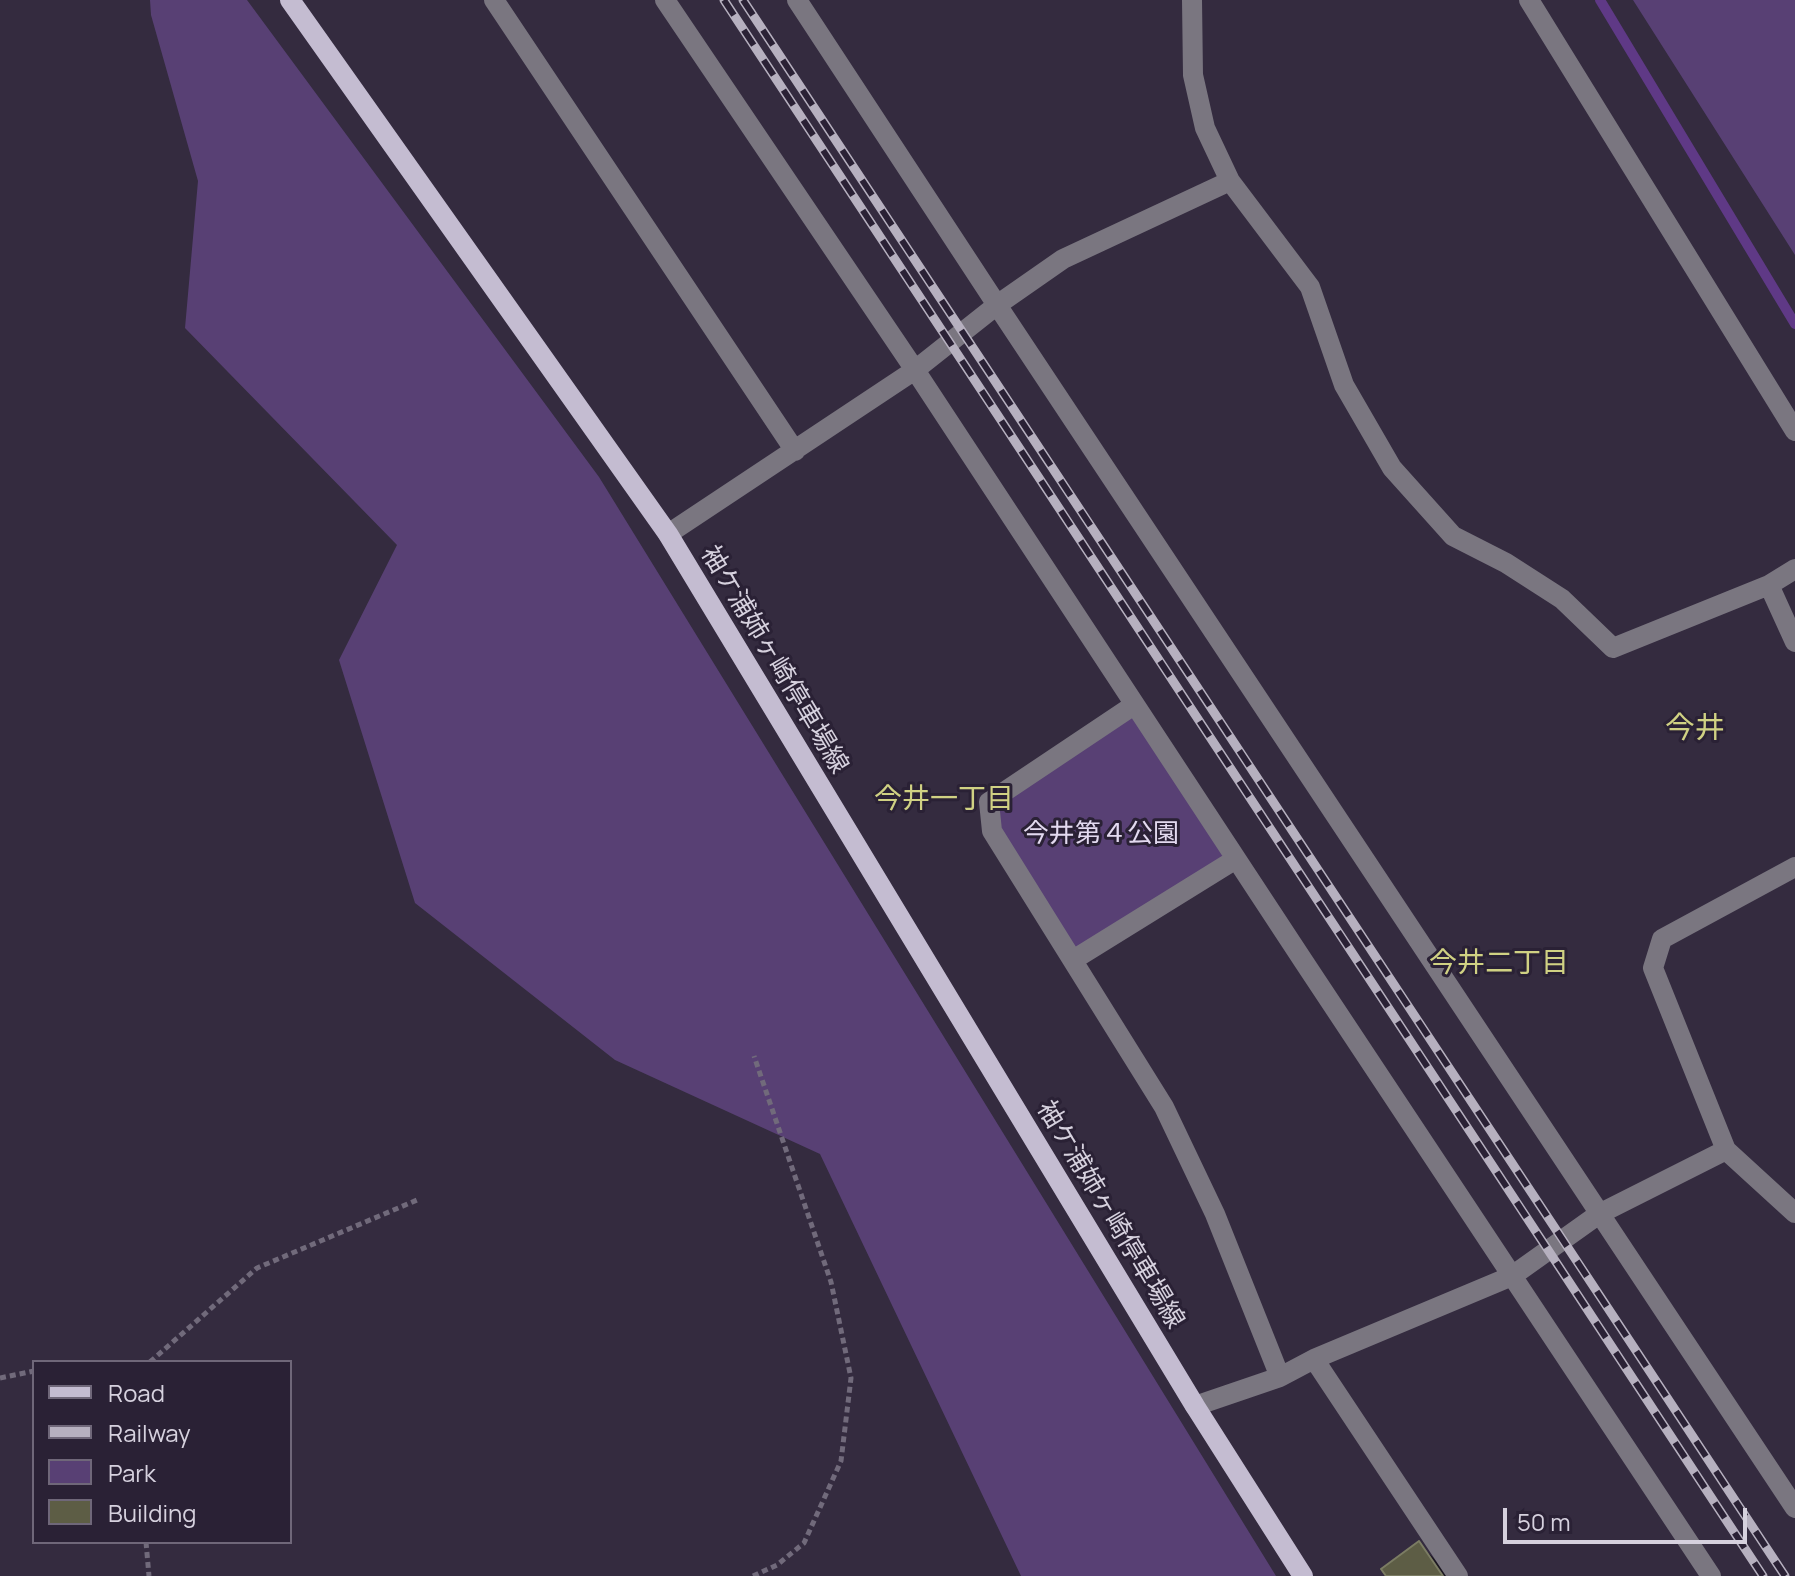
<!DOCTYPE html>
<html>
<head>
<meta charset="utf-8">
<style>
	body { margin:0 }
	#map { position:relative; width:1795px; height:1576px; overflow:hidden; background:#342b3f; font-family:Manrope,sans-serif }
	canvas { display:block }
	.legend { position:absolute; left:32px; top:1360px; width:260px; height:184px; box-sizing:border-box; background:#2a2135; border:2px solid #6f6779; margin:0; padding:10px 14px; list-style:none; font-size:24px; color:#d6d1de }
	.legend li { display:flex; align-items:center; gap:16px; height:40px }
	.legend b { width:40px; border:2px solid #6f6779 }
	.scale { position:absolute; left:1503px; top:1508px; width:244px; height:36px; box-sizing:border-box; border:4px solid #d6d1de; border-top:0; padding-left:10px; font-size:24px; line-height:28px; white-space:nowrap; color:#d6d1de; -webkit-text-stroke:6px #2a2135; paint-order:stroke }
</style>
</head>
<body>
<div id="map">
<canvas width="1795" height="1576"></canvas>
<ul class="legend">
<li><b style="height:10px;background:#c4bcd1"></b>Road</li>
<li><b style="height:10px;background:#b6b0bf"></b>Railway</li>
<li><b style="height:22px;background:#584074"></b>Park</li>
<li><b style="height:22px;background:#5d5d45"></b>Building</li>
</ul>
<div class="scale">50 m</div>
</div>
<script>
const ctx = document.querySelector('canvas').getContext('2d');
ctx.lineJoin = 'round';
function fillPath(path, color) { ctx.fillStyle = color; ctx.fill(path, 'evenodd'); }
const poly = rows => new Path2D(rows.map(r => 'M' + r).join(''));
function stroke(path, color, width, dash) { ctx.strokeStyle = color; ctx.lineWidth = width; ctx.lineCap = dash ? 'butt' : 'round'; ctx.setLineDash(dash || []); ctx.stroke(path); }
function label(font, color, halo, rows, align = 'center') {
  ctx.font = font + ' Manrope,"Noto Sans JP",sans-serif'; ctx.lineWidth = 6; ctx.setLineDash([]); ctx.textBaseline = 'middle'; ctx.strokeStyle = halo; ctx.fillStyle = color; for (const [text, x, y, turn = 0] of rows) {
    ctx.save(); ctx.translate(x, y); ctx.rotate((+turn || 0) * Math.PI / 180); ctx.textAlign = isNaN(turn) ? turn : align; if (halo) ctx.strokeText(text, 0, 0); ctx.fillText(text, 0, 0); ctx.restore();
  }
}
fillPath(poly([
	[150,0,247,0,599,477,1276,1576,1021,1576,820,1154,615,1060,415,903,339,660,397,545,185,328,198,181,151,15],
	[1633,0,1795,0,1795,255],
	[1134,705,1236,859,1073,960,992,831,989,802]
]), '#584074');
fillPath(poly([
	[1419,1544,1443,1567,1449,1576,1389,1576]
]), '#0007');
stroke(poly([
	[1600,0,1795,324]
]), '#5f3986', 10);
const building = poly([
	[1419,1541,1443,1576,1386,1576,1381,1569,1419,1541]
]);
fillPath(building, '#5d5d45');
stroke(building, '#7b7c63', 2);
stroke(poly([
	[150,1362,257,1268,417,1200],
	[0,1378,34,1371],
	[146,1542,149,1576],
	[753,1576,777,1565,804,1543,841,1461,851,1378,831,1282,754,1056]
]), '#716a7b', 5, [6, 4]);
stroke(poly([
	[494,0,795,451],
	[665,0,915,370,1304,962,1711,1576],
	[797,0,997,305,1795,1508],
	[1192,0,1193,75,1205,128,1230,181,1310,287,1344,385,1392,468,1453,536,1506,563,1562,599,1613,648,1769,585,1795,569],
	[1529,0,1795,431],
	[668,534,915,370,997,305,1063,259,1230,181],
	[1769,585,1795,642],
	[1134,705,989,802,992,831,1164,1107,1215,1214,1280,1377],
	[1795,867,1662,939,1653,968,1726,1150,1795,1213],
	[1073,960,1236,859],
	[1314,1359,1458,1576],
	[1195,1406,1280,1377,1314,1359,1512,1276,1599,1214,1726,1150]
]), '#7a7680', 20);
stroke(poly([
	[290,0,668,534,1195,1406,1303,1576]
]), '#c4bcd1', 20);
const rail = poly([
	[724,0,1763,1576],
	[743,0,1785,1576]
]);
stroke(rail, '#b6b0bf', 9);
stroke(rail, '#2a2135', 6, [18]);
label('26px', '#d6d1de', '#2a2135', [
	["袖ケ浦姉ヶ崎停車場線",774,660,59],
	["袖ケ浦姉ヶ崎停車場線",1110,1215,59]
]);
label('26px', '#e3daf0', '#2a2135', [
	["今井第４公園",1101,835]
]);
label('28px', '#d0d183', '#2a2135', [
	["今井一丁目",944,800],
	["今井二丁目",1499,964]
]);
label('30px', '#d0d183', '#2a2135', [
	["今井",1695,730]
]);
</script>
</body>
</html>
